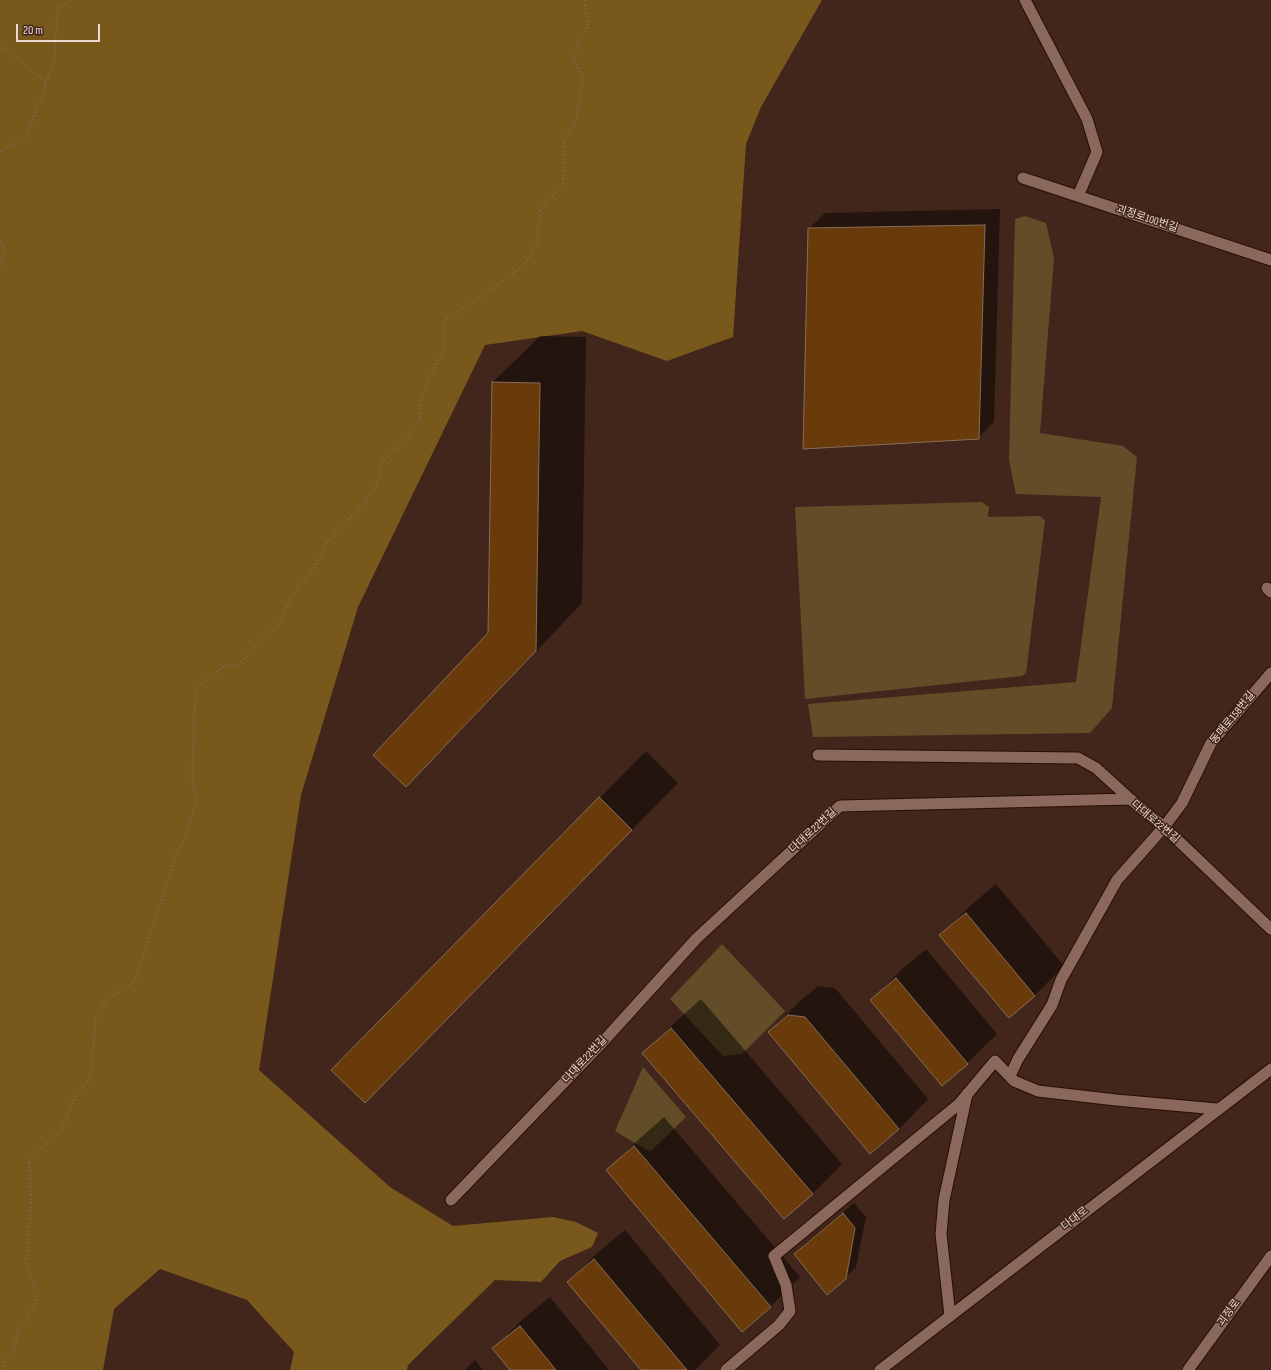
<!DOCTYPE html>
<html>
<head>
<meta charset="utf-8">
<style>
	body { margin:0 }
	#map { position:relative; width:1271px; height:1370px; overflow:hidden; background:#42261b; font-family:"Sofia Sans Condensed",sans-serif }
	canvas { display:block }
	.scale { position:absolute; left:16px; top:24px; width:84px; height:18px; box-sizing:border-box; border:2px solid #ecd9d1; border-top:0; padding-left:5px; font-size:12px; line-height:14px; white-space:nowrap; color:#ecd9d1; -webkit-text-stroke:3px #42261b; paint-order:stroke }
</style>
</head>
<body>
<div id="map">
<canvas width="1271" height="1370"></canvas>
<div class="scale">20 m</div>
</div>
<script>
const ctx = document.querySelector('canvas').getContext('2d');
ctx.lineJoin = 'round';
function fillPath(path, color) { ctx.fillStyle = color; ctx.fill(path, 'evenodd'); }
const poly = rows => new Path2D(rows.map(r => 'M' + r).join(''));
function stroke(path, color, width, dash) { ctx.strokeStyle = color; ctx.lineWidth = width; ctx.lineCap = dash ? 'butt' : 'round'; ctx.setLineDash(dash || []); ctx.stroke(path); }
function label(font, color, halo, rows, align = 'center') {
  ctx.font = font + ' "Sofia Sans Condensed","Noto Sans KR",sans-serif'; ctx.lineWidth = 3; ctx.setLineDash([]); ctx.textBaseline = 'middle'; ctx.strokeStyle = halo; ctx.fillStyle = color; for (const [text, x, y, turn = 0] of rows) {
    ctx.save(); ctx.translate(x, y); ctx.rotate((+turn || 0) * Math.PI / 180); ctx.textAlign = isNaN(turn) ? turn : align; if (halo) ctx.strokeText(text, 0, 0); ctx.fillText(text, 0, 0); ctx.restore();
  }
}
fillPath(poly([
	[1025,216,1046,223,1054,258,1040,433,1123,446,1137,457,1112,708,1090,733,813,737,808,704,1076,682,1101,497,1016,494,1009,460,1015,219],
	[982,502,989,507,988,517,1040,516,1045,520,1026,673,1022,676,805,699,795,507],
	[722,944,785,1011,742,1054,723,1056,670,999],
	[643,1067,686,1117,650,1152,615,1131]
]), '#634d28');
fillPath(poly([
	[0,0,822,0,761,107,746,144,733,337,667,361,582,331,485,345,358,607,301,795,259,1070,390,1187,453,1226,553,1217,576,1222,598,1233,592,1247,560,1261,541,1282,495,1280,408,1365,407,1370,290,1370,294,1352,247,1300,160,1269,114,1309,103,1370,0,1370]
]), '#79581b');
fillPath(poly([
	[1000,209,994,422,978,438,809,229,825,213],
	[540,336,586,337,582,603,453,739,406,786,489,633,493,382],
	[646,751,678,783,412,1055,600,798],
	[996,884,1064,966,1035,995,1009,1017,941,935,970,906],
	[926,949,997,1034,967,1063,872,1000,901,970],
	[818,986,835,988,928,1099,899,1129,769,1032,799,1002],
	[701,999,842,1164,813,1193,784,1218,644,1053,673,1024],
	[664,1117,800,1277,770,1307,607,1171,637,1141],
	[854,1203,866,1217,856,1267,845,1278,795,1254,805,1243],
	[625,1230,720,1345,695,1370,642,1370,569,1282,598,1252],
	[550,1297,609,1370,511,1370,494,1348,523,1319],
	[475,1360,483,1370,465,1370]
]), '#0007');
const building = poly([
	[985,225,979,439,803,449,808,228,985,225],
	[492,382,540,383,536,651,406,787,373,755,488,633,492,382],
	[599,797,632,830,365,1103,331,1070,599,797],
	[966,913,1035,996,1009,1018,939,935,966,913],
	[896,978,968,1064,942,1086,870,1000,896,978],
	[788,1015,805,1017,899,1129,870,1154,768,1032,788,1015],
	[671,1028,813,1194,784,1219,642,1053,671,1028],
	[634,1146,771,1307,742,1332,606,1170,634,1146],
	[843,1213,855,1228,846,1279,827,1295,794,1254,843,1213],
	[594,1259,687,1370,641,1370,567,1282,594,1259],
	[520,1326,556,1370,510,1370,492,1348,520,1326]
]);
fillPath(building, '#693a0a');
stroke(building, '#886d57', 1);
const service = poly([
	[1267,588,1271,592],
	[1010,1076,1018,1059,1052,1005,1061,980,1117,880,1164,827,1182,803,1211,743,1271,673],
	[950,1316,941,1234,944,1200,967,1094]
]);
const minor = poly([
	[1025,0,1087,119,1097,152,1078,196],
	[1023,178,1271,260],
	[818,755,1078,758,1096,768,1130,799],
	[451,1200,599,1046,697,938,840,806,1130,799,1164,827,1271,929],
	[726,1370,779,1325,790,1311,786,1285,774,1256,959,1104,995,1061,1014,1081,1038,1091,1116,1100,1217,1109]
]);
const secondary = poly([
	[880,1370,1271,1069],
	[1188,1370,1271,1256]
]);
stroke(service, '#280e05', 13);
stroke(minor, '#280e05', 13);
stroke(secondary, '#280e05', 13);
stroke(poly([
	[0,46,46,82],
	[0,151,26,138,55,58,57,9,72,0],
	[0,240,5,250,0,269],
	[1,1370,5,1359,14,1352,18,1330,27,1320,34,1306,38,1292,26,1264,31,1202,29,1160,61,1130,75,1097,90,1078,96,1017,109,997,126,989,136,978,177,852,185,838,196,801,192,778,195,702,198,687,224,666,238,665,279,623,296,590,313,570,325,545,375,490,383,461,405,440,420,419,421,399,445,344,445,320,499,284,524,265,537,244,540,211,563,183,564,142,577,117,583,79,574,59,579,39,588,27,585,0]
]), '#7f675d', 2.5, [1, 3]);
stroke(service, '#8a695c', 11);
stroke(minor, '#8a695c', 11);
stroke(secondary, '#8a695c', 11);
label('11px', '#ecd9d1', '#42261b', [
	["괴정로100번길",1147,219,18],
	["동매로158번길",1233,718,-51],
	["다대로22번길",1155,822,40],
	["다대로22번길",813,831,-43],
	["다대로22번길",585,1060,-47],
	["다대로",1075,1219,-38],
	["괴정로",1229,1313,-54]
]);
</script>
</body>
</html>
